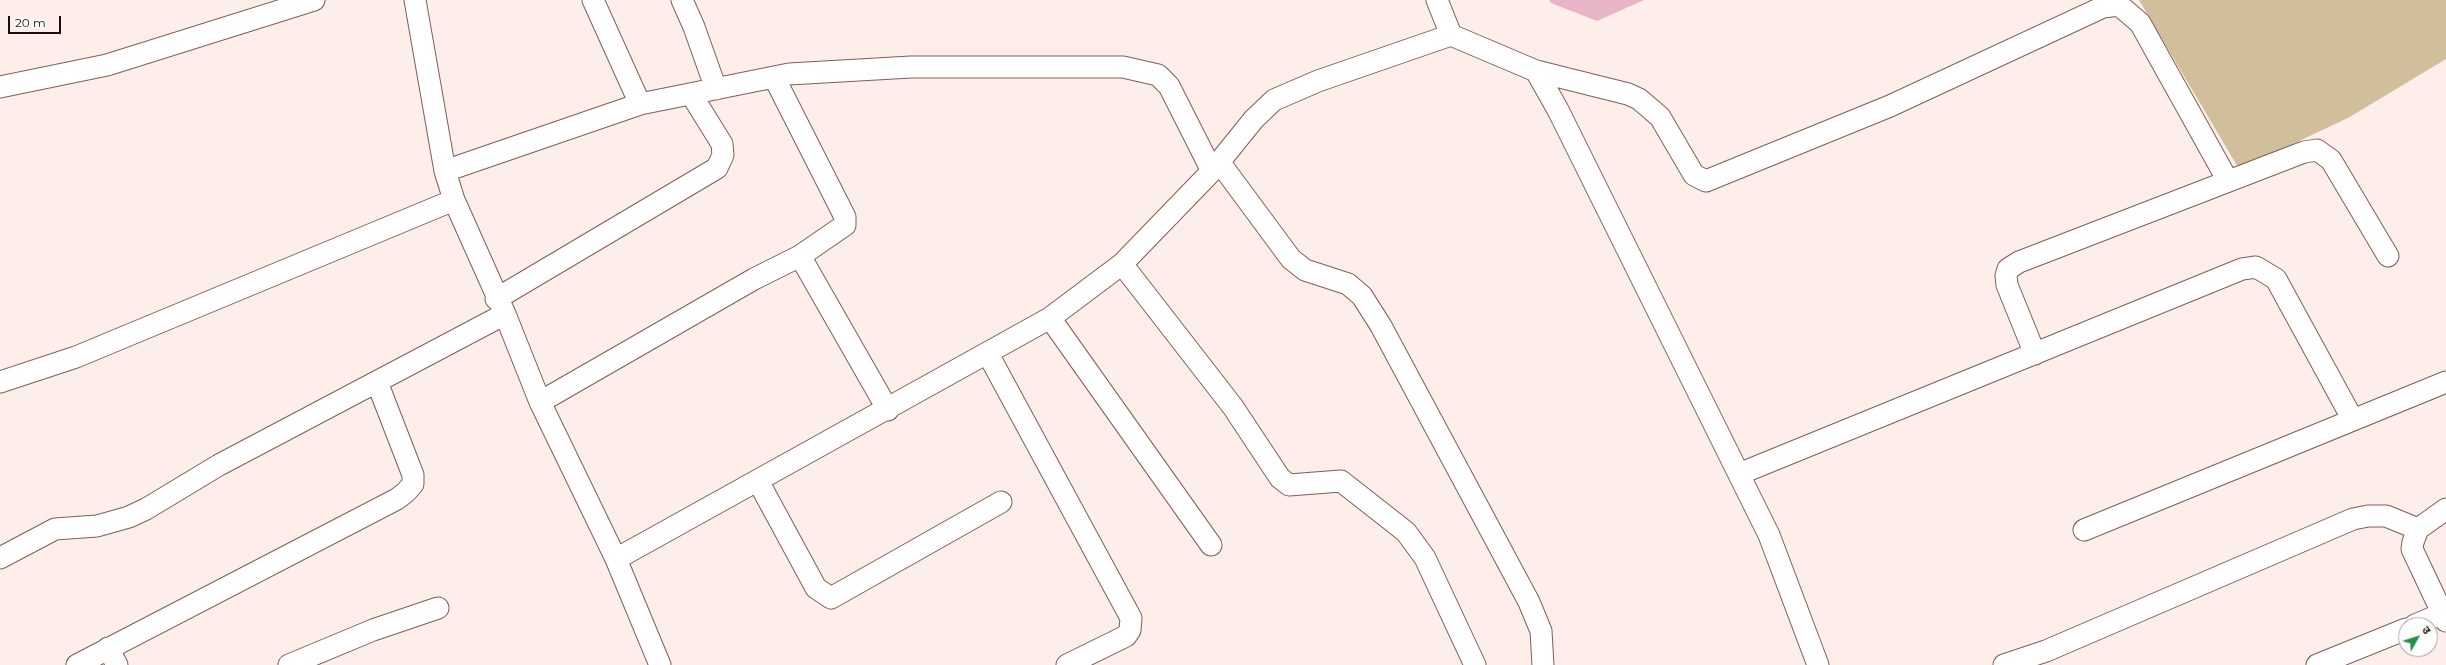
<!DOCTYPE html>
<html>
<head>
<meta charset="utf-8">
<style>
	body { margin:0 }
	#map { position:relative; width:2446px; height:665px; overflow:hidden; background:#feeeea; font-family:Montserrat,"Noto Sans Devanagari",sans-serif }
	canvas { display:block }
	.north { position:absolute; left:2398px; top:617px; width:40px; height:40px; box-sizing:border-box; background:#fff; border:1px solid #a39e9d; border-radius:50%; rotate:51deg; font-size:11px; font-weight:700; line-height:16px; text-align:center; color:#190c09 }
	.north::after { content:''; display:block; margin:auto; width:14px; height:18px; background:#24914a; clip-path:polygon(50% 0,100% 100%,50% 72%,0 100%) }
	.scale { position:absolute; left:8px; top:16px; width:53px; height:18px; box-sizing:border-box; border:2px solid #190c09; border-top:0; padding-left:5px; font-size:12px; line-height:14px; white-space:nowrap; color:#190c09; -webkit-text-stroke:3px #fff; paint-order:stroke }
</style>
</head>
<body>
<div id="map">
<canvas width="2446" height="665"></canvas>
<div class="north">उ</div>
<div class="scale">20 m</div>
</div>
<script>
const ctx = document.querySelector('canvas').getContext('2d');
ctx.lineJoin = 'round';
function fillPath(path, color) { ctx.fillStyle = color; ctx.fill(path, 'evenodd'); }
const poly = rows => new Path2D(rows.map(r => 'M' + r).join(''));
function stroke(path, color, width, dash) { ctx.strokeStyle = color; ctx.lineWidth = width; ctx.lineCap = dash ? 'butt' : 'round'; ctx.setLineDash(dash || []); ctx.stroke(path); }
fillPath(poly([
	[2139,0,2446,0,2446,59,2348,118,2239,169]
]), '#d1be9b');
fillPath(poly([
	[1549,0,1644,0,1597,21,1551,3]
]), '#e7b4c8');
const minor = poly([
	[415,0,445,171,454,200,505,314,540,402,616,559,660,665],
	[593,0,640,104],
	[682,0,694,27,716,89],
	[1437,0,1451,35],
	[1536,71,1558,110,1769,535,1818,665],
	[774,77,845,217,845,225,800,256],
	[0,87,107,65,314,0],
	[1220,163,1291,259,1305,270,1348,284,1362,296,1381,326,1529,602,1541,631,1543,665],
	[445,171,640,104,789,74,911,67,1123,67,1158,75,1169,86,1212,171],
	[1122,264,1233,407,1280,478,1289,485,1341,481,1406,532,1425,558,1475,665],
	[496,299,717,168,723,155,722,144,691,94],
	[1050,318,1211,545],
	[988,354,1131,618,1130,630,1126,636,1067,665],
	[2035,354,2007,285,2006,276,2008,269,2019,262,2304,152,2317,150,2331,160,2388,256],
	[0,382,76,357,454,200],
	[540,402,754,279,800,256,888,410],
	[1739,474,2242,269,2256,267,2276,279,2353,420],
	[758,481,816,588,831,598,1001,502],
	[2446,509,2418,529,2413,542,2412,549,2446,621],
	[2084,530,2446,382],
	[0,558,55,529,97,526,129,517,146,509,219,465,505,314],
	[616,559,1050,318,1122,264,1212,171,1254,119,1274,100,1318,81,1451,35,1536,71,1628,94,1639,99,1660,117,1694,175,1706,181,1890,106,2103,7,2119,5,2140,23,2228,181],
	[2415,625,2446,612],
	[108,648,117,665],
	[77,665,397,499,406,492,413,484,413,475,377,382],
	[289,665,373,630,438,608],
	[2004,665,2046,651,2353,519,2368,516,2386,516,2418,529],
	[2317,665,2406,629]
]);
stroke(minor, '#7f5e54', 23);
stroke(minor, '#fff', 21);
</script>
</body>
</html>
